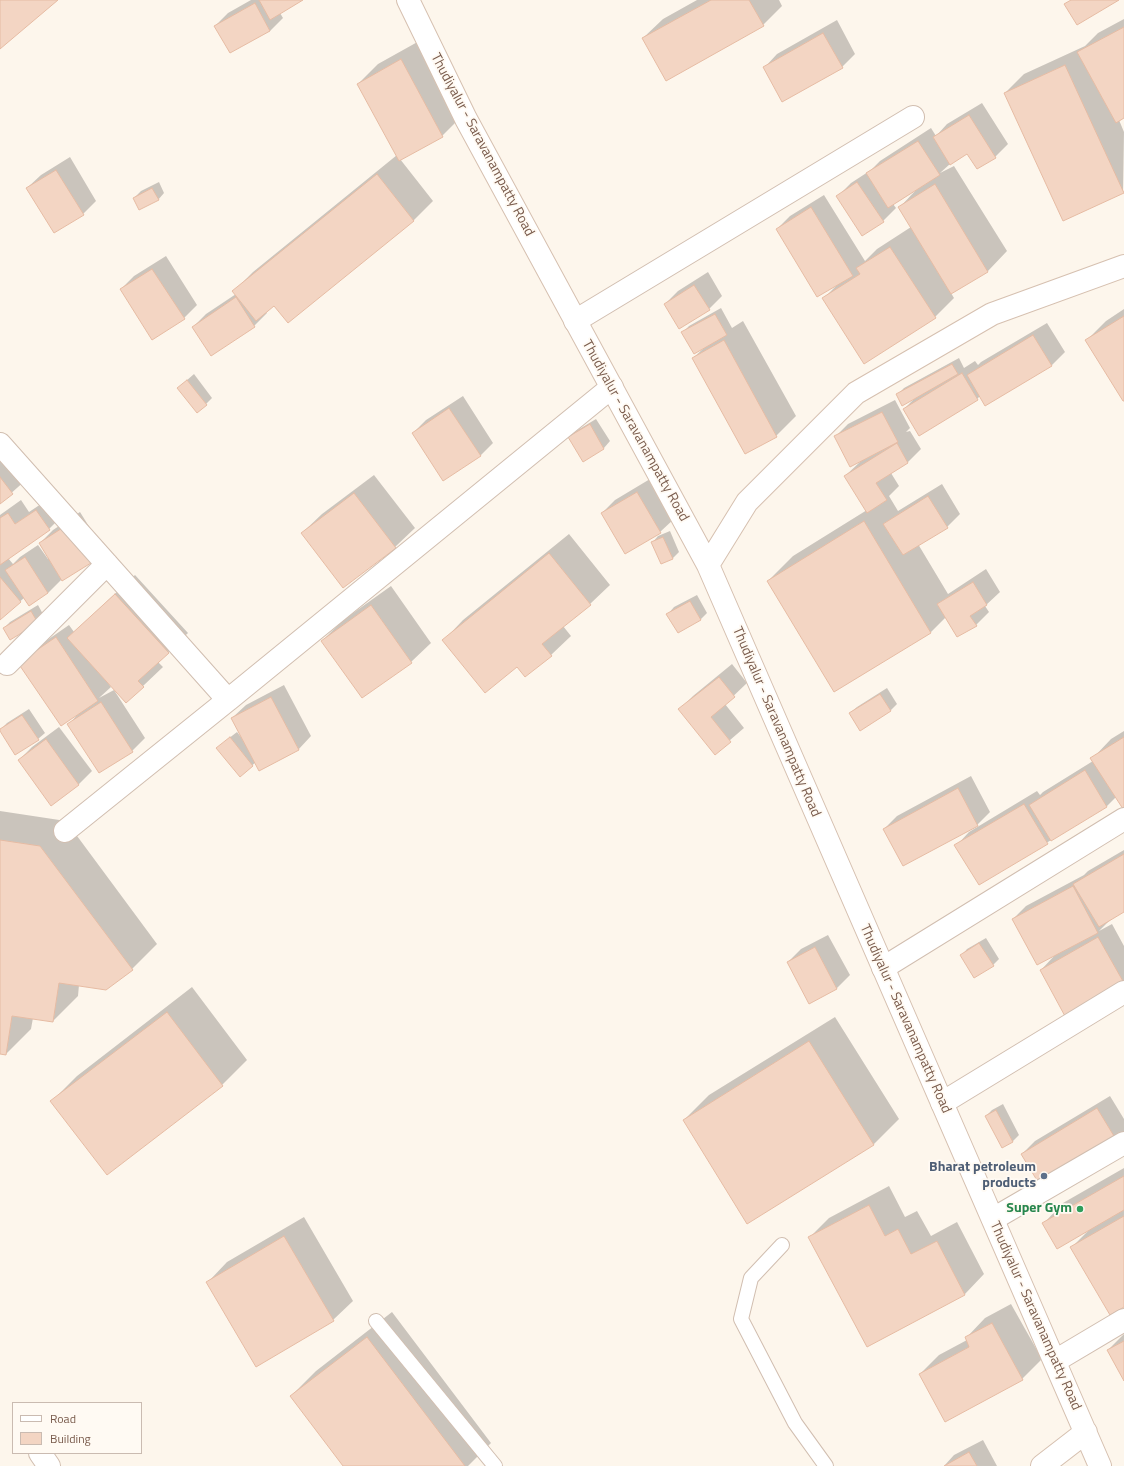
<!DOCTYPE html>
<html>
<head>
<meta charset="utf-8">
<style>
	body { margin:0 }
	#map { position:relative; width:1124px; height:1466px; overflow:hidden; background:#fdf6ec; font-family:"Titillium Web",sans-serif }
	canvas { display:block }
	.legend { position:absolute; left:12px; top:1402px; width:130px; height:52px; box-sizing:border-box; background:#fffaf3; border:1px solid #cabbb1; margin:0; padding:5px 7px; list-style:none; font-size:12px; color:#7a5c4d }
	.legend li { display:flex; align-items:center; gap:8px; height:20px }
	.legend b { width:20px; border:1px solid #cabbb1 }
</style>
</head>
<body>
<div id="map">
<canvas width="1124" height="1466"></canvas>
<ul class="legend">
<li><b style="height:5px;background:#fff"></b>Road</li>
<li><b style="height:11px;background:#f3d5c3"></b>Building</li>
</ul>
</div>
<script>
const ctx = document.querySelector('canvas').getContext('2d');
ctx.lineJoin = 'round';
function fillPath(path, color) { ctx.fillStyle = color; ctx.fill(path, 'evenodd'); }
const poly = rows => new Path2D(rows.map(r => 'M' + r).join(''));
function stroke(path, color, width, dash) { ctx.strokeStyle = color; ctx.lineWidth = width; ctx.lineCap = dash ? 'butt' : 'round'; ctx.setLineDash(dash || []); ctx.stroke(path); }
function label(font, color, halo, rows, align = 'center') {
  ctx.font = font + ' "Titillium Web",sans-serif'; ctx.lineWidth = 3.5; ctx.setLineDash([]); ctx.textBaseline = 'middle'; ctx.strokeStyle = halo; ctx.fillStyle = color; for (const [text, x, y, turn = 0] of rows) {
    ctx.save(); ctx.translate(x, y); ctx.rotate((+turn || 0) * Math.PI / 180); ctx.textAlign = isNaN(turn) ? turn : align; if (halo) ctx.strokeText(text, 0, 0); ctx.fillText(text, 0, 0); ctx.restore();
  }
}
fillPath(poly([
	[251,0,301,0,280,13,283,18,270,31,230,52,215,26,228,13],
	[697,0,779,0,782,6,763,25,643,38,663,19],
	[1124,19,1124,117,1119,120,1124,132,1123,192,1005,93,1024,74,1085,46,1098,33],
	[837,20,855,54,842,67,764,68,777,54],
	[421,40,462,116,442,136,400,159,433,201,414,220,288,322,274,305,266,311,267,313,254,326,193,327,206,314,236,294,234,291,253,272,397,155,358,84,378,64],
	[982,103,1008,144,995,157,968,153,950,164,940,173,954,166,1007,251,988,271,951,293,954,298,935,317,824,298,837,285,777,229,790,216,824,195,865,261,877,249,911,227,899,208,916,190,893,204,896,208,883,221,838,196,851,183,871,170,880,161,931,128,936,136,947,124],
	[70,157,96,201,83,214,27,188,41,175],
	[159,182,164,193,158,200,134,198,141,191],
	[166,256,197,305,184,318,121,289,134,276],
	[708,272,722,296,709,309,665,304,678,291],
	[721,308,732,328,743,321,796,416,776,436,745,453,693,358,704,348,683,332,689,326],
	[1124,309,1124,399,1087,340,1106,321],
	[1047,323,1065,352,1052,365,986,405,980,396,977,399,904,409,916,397,897,395,904,388,959,358,964,368,975,361,978,365,981,362],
	[194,374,212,398,206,404,178,388],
	[463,396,493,443,480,456,413,433,426,420],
	[895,400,910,428,906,432,910,431,921,449,908,462,891,473,899,486,889,496,898,511,942,484,960,514,947,527,918,544,948,594,986,569,1000,592,985,606,989,612,976,625,946,617,931,632,835,691,768,581,793,556,867,510,845,476,861,461,835,437,848,424],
	[596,419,610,441,604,448,583,460,569,437,576,431],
	[0,452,26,480,0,503],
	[374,475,415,528,395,547,302,533,322,514],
	[650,479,674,519,660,532,602,513,615,500],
	[50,498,62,516,49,529,8,558,13,564,20,557,38,545,48,559,49,558,40,543,53,530,80,512,103,549,90,562,62,579,48,593,29,605,24,598,0,619,0,515,21,500,29,512],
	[670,531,679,552,673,558,661,563,652,543,658,536],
	[569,534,610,585,590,604,563,626,571,636,551,655,525,676,517,666,444,640,463,620],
	[135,575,188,633,158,662,163,667,143,686,108,683,111,687,99,698,114,690,145,738,132,751,69,724,78,714,33,650,69,625,74,632],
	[391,586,431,643,411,662,362,697,322,641,342,621],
	[697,595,707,613,701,619,678,632,668,614,674,607],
	[38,605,44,616,38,622,4,628,10,622],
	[732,664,747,683,725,704,744,728,715,753,680,709,693,696],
	[284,685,311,736,298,750,256,762,240,776,224,742,237,732,241,737,232,718,246,705],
	[887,688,897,704,891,710,861,729,850,713,857,707],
	[29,709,45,733,38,739,0,730,7,723],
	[59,727,92,771,79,784,52,804,19,760,32,747],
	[1124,731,1124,807,1116,797,1107,806,979,884,956,846,969,832,1037,791,1040,795,1043,792,1093,761,1092,759,1111,739],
	[971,776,990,812,977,825,884,829,897,816],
	[0,811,66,821,157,944,132,969,79,985,78,996,53,1021,33,1018,31,1029,6,1054,0,1053],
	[1124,850,1124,911,1111,919,1099,931,1112,924,1124,946,1124,984,1041,970,1055,955,1013,919,1026,906,1084,875,1088,871],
	[828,935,850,975,837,988,810,1002,788,962,801,949],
	[986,938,999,959,993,965,961,956,967,949],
	[192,987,247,1060,222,1085,52,1101,77,1076],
	[835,1017,899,1119,873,1145,684,1120,709,1095],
	[1110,1096,1124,1119,1124,1133,1116,1141,1022,1154,1035,1141],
	[1003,1104,1019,1135,1013,1141,1002,1147,986,1116,992,1110],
	[1124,1168,1124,1306,1071,1248,1089,1230,1044,1223,1063,1203],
	[889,1186,905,1217,917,1211,931,1236,957,1222,984,1274,965,1294,867,1346,810,1237,829,1218],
	[304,1217,353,1301,333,1320,208,1282,227,1262],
	[1011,1304,1042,1359,1022,1379,920,1374,939,1355,967,1340,966,1338,985,1318],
	[392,1312,491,1443,468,1466,345,1466,291,1396,316,1371],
	[1124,1334,1124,1379,1108,1350],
	[983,1440,997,1466,944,1466,954,1455]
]), '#0003');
const building = poly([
	[0,0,58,0,0,49,0,0],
	[259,0,303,0,270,20,259,0],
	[711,0,749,0,764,26,666,81,642,38,711,0],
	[1071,0,1119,0,1077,25,1064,4,1071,0],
	[255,3,270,31,230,53,214,26,255,3],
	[1124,27,1124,118,1116,123,1077,52,1124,27],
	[823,33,843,68,782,102,763,67,823,33],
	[401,59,443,137,399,161,357,84,401,59],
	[1065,65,1124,193,1063,221,1004,93,1065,65],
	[969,115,996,158,977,169,967,154,950,165,933,137,969,115],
	[918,141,940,175,888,208,866,173,918,141],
	[56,170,84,215,54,233,26,188,56,170],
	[377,174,414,221,288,323,274,306,256,321,232,291,377,174],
	[857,182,884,222,862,236,836,196,857,182],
	[935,184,988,272,951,294,898,207,935,184],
	[152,188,159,200,139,210,133,198,152,188],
	[811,207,853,276,817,297,776,229,811,207],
	[890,247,936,318,864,364,822,298,860,274,856,268,890,247],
	[152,269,185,319,152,340,120,289,152,269],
	[694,285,710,310,679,329,664,304,694,285],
	[236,297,255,327,211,356,192,327,236,297],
	[715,314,727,335,694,354,681,332,715,314],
	[1124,316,1124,401,1123,401,1085,340,1124,316],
	[1033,335,1052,366,985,406,967,375,1033,335],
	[724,340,777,437,745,454,692,358,724,340],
	[952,364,958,374,902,406,896,394,952,364],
	[962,373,978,400,919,436,903,409,962,373],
	[187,380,207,405,197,413,177,388,187,380],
	[449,408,481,456,443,481,412,433,449,408],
	[882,412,898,442,850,467,834,436,882,412],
	[590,424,604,449,583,462,568,437,590,424],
	[897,443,908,463,876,483,887,500,867,513,844,476,897,443],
	[0,477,13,494,0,504,0,477],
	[637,492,661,533,625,554,601,513,637,492],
	[354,493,396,548,343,588,301,533,354,493],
	[928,496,948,528,903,555,883,524,928,496],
	[36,510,50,530,0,565,0,518,8,513,15,524,36,510],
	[864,521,931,633,834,692,767,581,864,521],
	[67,525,91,563,62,581,39,543,67,525],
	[663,537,673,559,661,564,651,542,663,537],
	[549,553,591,605,542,644,552,656,525,677,517,667,485,693,442,640,549,553],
	[25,557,48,593,29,606,5,570,25,557],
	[0,577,21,602,0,620,0,577],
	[973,582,987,605,970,616,977,626,957,637,937,604,973,582],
	[115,594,169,653,138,681,144,687,126,703,67,638,115,594],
	[690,601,701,620,678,633,666,614,690,601],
	[371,605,412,663,362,698,321,641,371,605],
	[31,611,38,623,10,640,3,628,31,611],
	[56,637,98,701,61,726,18,663,56,637],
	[719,677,735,697,711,717,731,742,715,755,678,709,719,677],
	[880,694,891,711,860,731,849,713,880,694],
	[271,697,299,750,259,771,231,718,271,697],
	[101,702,133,752,99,773,67,724,101,702],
	[22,715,39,740,15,755,0,731,0,729,22,715],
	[230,737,253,766,240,777,216,748,230,737],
	[1124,737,1124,809,1123,809,1090,758,1124,737],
	[46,739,79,785,51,806,18,760,46,739],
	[1085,770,1107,807,1051,841,1029,805,1085,770],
	[958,788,978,826,903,866,883,829,958,788],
	[1024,804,1048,844,979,885,954,845,1024,804],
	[0,840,40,846,133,970,106,990,59,983,53,1022,12,1016,6,1055,0,1054,0,840],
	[1124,854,1124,912,1099,927,1073,884,1124,854],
	[1073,886,1098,933,1037,965,1012,919,1073,886],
	[1098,937,1124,983,1066,1018,1040,970,1098,937],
	[979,943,994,966,974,978,960,955,979,943],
	[815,947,837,989,809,1004,787,962,815,947],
	[167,1012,223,1086,107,1175,50,1101,167,1012],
	[809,1041,874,1145,747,1224,683,1120,809,1041],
	[1097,1108,1117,1141,1041,1187,1021,1154,1097,1108],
	[996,1110,1013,1142,1002,1148,985,1116,996,1110],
	[1124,1176,1124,1210,1057,1249,1042,1223,1124,1176],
	[869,1205,885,1236,898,1229,911,1254,937,1241,965,1295,867,1347,808,1237,869,1205],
	[1124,1216,1124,1307,1110,1315,1070,1247,1124,1216],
	[284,1236,334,1321,256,1367,206,1282,284,1236],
	[992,1323,1023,1380,945,1422,919,1374,969,1347,965,1337,992,1323],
	[367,1337,465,1466,343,1466,290,1396,367,1337],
	[1124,1341,1124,1381,1107,1350,1124,1341],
	[969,1452,977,1466,944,1466,969,1452]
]);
fillPath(building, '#f3d5c3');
stroke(building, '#e6bba3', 1);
const lane = poly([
	[782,1245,751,1278,741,1319,795,1423,826,1466],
	[376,1321,495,1466]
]);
const street = poly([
	[575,321,913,117],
	[0,444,228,700,65,831],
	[7,664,107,564],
	[228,700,612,387],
	[883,968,1124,819],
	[942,1103,1124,992],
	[993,1219,1124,1143],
	[1055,1361,1124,1320],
	[40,1453,49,1466]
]);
const secondary = poly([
	[408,0,466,119,708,565,1100,1466],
	[708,565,747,502,856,393,992,314,1124,266],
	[1042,1466,1086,1432]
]);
stroke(lane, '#d1beb0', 16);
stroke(street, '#d1beb0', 24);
stroke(secondary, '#d6c0b0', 24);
stroke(lane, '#fff', 14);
stroke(street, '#fff', 22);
stroke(secondary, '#fff', 22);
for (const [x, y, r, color] of [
	[1044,1176,4,"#5c6f8a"],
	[1080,1209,4,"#2e9e5b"]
]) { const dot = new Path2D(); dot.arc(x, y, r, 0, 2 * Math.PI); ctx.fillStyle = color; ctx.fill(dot); stroke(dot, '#fffaf3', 1.5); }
label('14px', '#7a5c4d', '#fffaf3', [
	["Thudiyalur - Saravanampatty Road",482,145,62],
	["Thudiyalur - Saravanampatty Road",635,431,61],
	["Thudiyalur - Saravanampatty Road",776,722,67],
	["Thudiyalur - Saravanampatty Road",905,1019,66],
	["Thudiyalur - Saravanampatty Road",1035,1316,66]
]);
label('bold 14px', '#4e5e75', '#fffaf3', [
	["Bharat petroleum",1036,1168],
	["products",1036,1184]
], 'right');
label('bold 14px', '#27864d', '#fffaf3', [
	["Super Gym",1072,1209]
], 'right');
</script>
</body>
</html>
